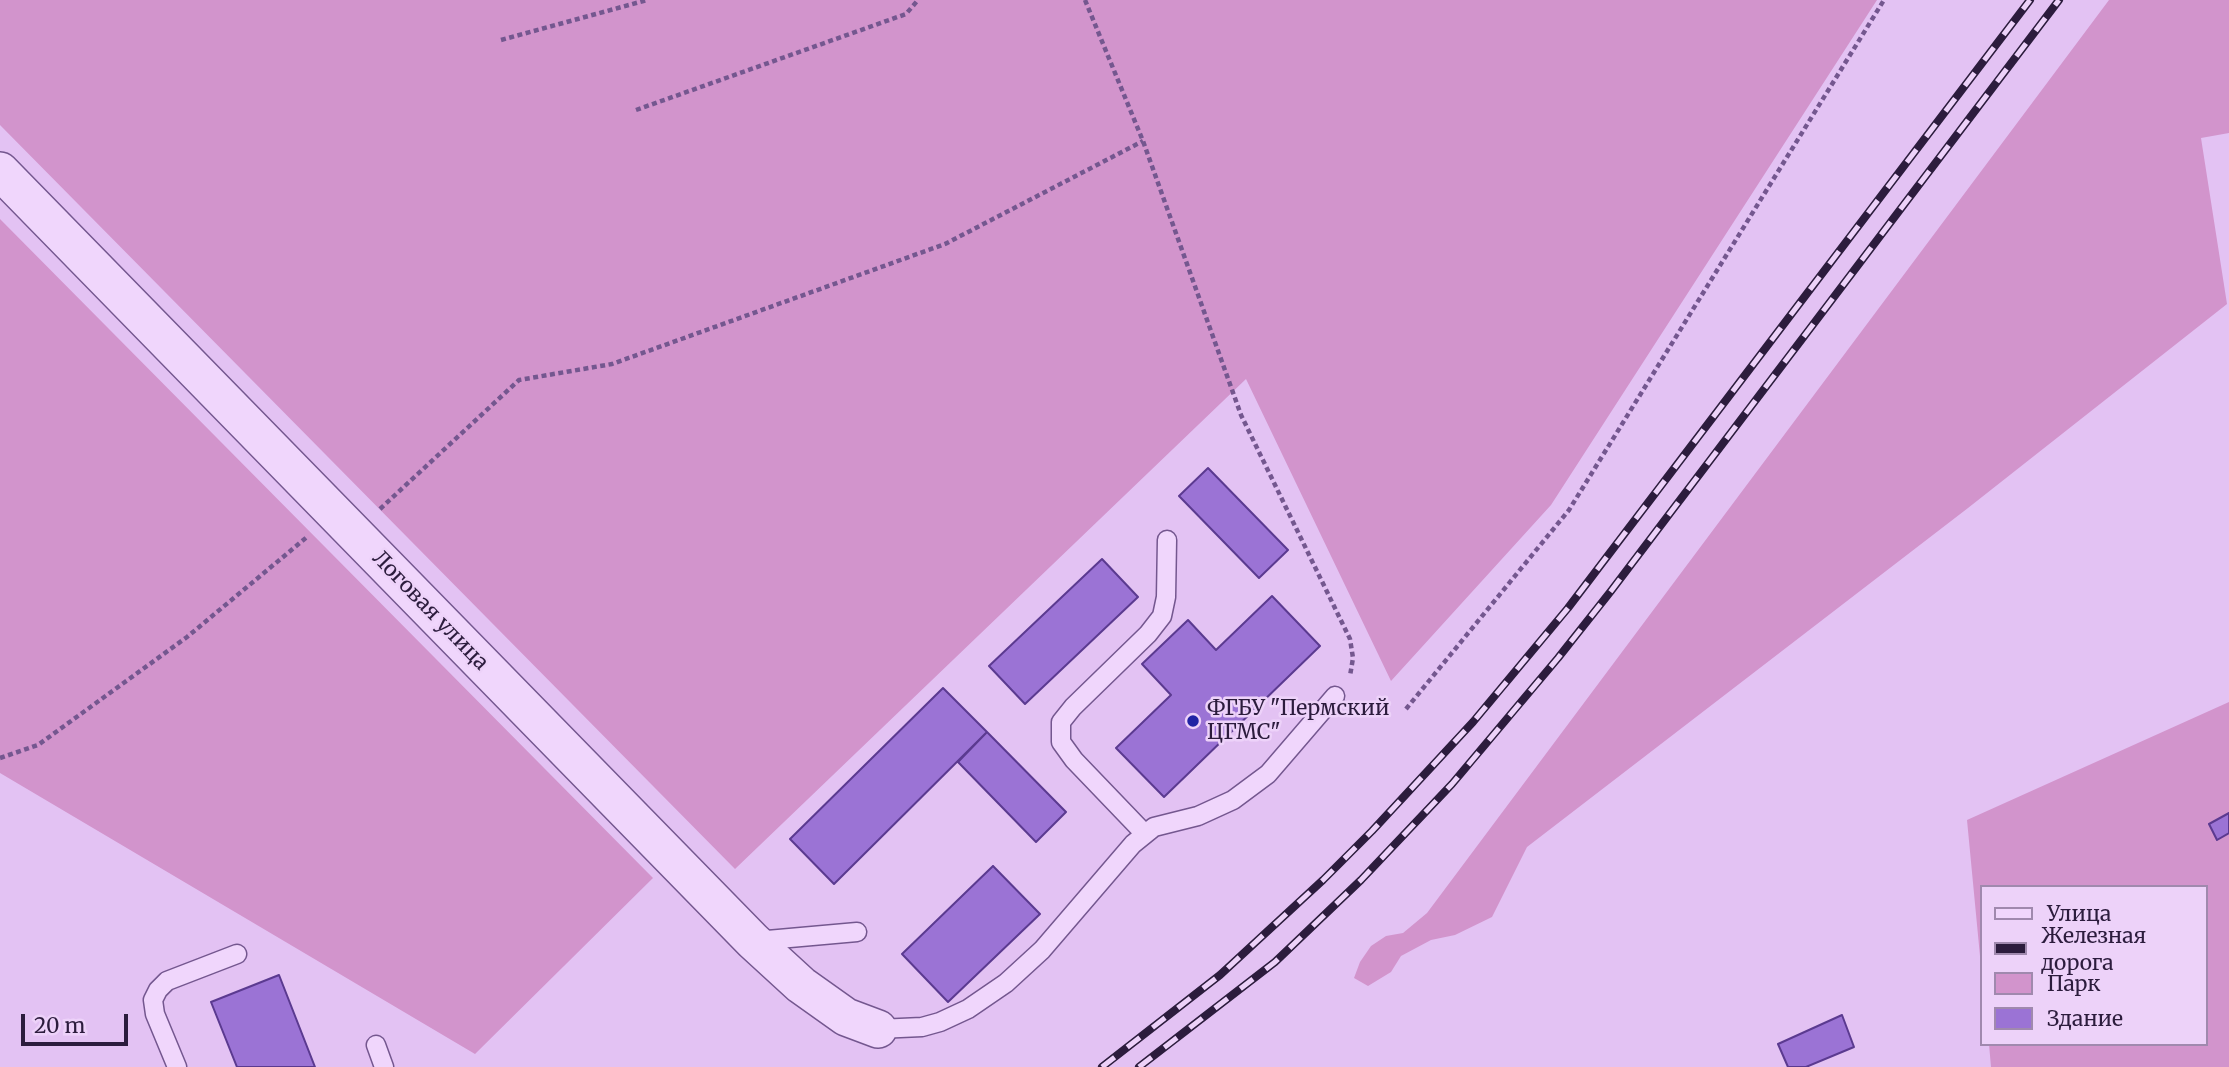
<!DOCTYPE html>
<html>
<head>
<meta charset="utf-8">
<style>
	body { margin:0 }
	#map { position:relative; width:2229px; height:1067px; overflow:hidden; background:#e3c2f3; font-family:Merriweather,serif }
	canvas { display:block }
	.legend { position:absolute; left:1980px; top:885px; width:228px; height:161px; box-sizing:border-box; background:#edd2f9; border:2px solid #a089ae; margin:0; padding:9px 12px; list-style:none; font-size:21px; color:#2c1c3d }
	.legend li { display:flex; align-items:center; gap:14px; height:35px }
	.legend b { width:35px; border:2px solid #a089ae }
	.scale { position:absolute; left:21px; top:1014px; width:107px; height:32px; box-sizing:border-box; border:4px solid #2c1c3d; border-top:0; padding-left:9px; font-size:21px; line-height:24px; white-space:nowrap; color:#2c1c3d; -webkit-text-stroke:5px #edd2f9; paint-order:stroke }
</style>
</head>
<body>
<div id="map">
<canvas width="2229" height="1067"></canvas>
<ul class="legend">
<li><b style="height:9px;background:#f0d6fc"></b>Улица</li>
<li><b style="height:9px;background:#2c1c3d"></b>Железная дорога</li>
<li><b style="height:19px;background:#d294cc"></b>Парк</li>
<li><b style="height:19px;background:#9b73d5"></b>Здание</li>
</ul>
<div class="scale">20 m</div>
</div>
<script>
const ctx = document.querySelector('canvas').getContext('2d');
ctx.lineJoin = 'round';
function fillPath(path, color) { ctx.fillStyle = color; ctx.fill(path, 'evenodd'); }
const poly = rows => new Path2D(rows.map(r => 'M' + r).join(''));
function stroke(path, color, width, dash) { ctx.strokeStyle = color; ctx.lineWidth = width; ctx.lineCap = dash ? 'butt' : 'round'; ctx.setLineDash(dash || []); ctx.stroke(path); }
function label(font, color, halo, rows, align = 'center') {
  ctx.font = font + ' Merriweather,serif'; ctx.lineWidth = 5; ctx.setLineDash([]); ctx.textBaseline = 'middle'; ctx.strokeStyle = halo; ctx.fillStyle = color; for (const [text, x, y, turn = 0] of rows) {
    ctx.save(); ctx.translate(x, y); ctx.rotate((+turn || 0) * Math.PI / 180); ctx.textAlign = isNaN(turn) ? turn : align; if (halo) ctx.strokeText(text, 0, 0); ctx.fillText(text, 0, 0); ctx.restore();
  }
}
fillPath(poly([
	[0,0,1877,0,1551,505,1391,681,1246,379,735,869,0,125],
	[2109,0,2229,0,2229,133,2201,138,2227,304,1968,508,1527,847,1492,917,1455,935,1431,940,1401,956,1391,972,1368,986,1354,978,1360,962,1371,946,1386,936,1403,933,1427,913],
	[0,219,653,878,475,1054,0,773],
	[2229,702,2229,1067,1991,1067,1989,1044,2206,1044,2206,887,1982,887,1982,977,1967,820]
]), '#d294cc');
const building = poly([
	[1208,468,1288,550,1259,578,1179,496,1208,468],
	[1102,559,1138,597,1025,704,989,666,1102,559],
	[1272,596,1320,646,1164,797,1116,748,1171,695,1142,664,1188,620,1216,650,1272,596],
	[943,688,987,732,834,884,790,839,943,688],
	[987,732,1066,812,1036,842,958,762,987,732],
	[2229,813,2229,833,2217,840,2209,824,2229,813],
	[993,866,1040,914,948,1002,902,954,993,866],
	[279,975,315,1067,237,1067,211,1002,279,975],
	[1842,1015,1854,1047,1806,1067,1788,1067,1778,1044,1842,1015]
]);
fillPath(building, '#9b73d5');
stroke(building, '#5b3a90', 2);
const lane = poly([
	[1145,834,1074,760,1061,742,1061,722,1073,707,1148,634,1162,616,1166,597,1167,540],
	[756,941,857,932],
	[878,1029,922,1027,940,1022,968,1009,1006,983,1042,950,1133,844,1154,827,1198,816,1233,800,1268,774,1335,696],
	[376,1045,384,1067],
	[177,1067,155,1014,153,1000,158,990,167,981,237,954]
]);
const street = poly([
	[0,171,753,941,801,985,846,1017,878,1029]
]);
stroke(lane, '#74578f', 21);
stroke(street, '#74578f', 40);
stroke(poly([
	[1085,0,1143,141,1241,415,1350,639,1353,658,1350,676],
	[501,40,647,0],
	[636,110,906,14,918,0],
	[380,509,519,380,612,364,945,244,1143,141],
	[1406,709,1569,510,1884,0],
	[0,758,38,745,187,637,307,537]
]), '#74578f', 4.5, [5, 3.5]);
stroke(lane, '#f0d6fc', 18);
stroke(street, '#f0d6fc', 37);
const rail = poly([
	[1102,1067,1220,975,1323,880,1372,831,1473,722,1568,608,2030,0],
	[1139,1067,1275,962,1361,880,1452,784,1558,658,1611,591,2059,0]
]);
stroke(rail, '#2c1c3d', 8);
stroke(rail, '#edd2f9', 5, [16]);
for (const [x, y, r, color] of [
	[1193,721,7,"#2023a4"]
]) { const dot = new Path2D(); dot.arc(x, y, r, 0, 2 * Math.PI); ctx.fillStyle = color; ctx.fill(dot); stroke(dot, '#edd2f9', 2.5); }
label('21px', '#2c1c3d', '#edd2f9', [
	["Логовая улица",430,611,46]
]);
label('21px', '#2c1c3d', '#edd2f9', [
	["ФГБУ \"Пермский",1207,709],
	["ЦГМС\"",1207,733]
], 'left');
</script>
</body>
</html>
